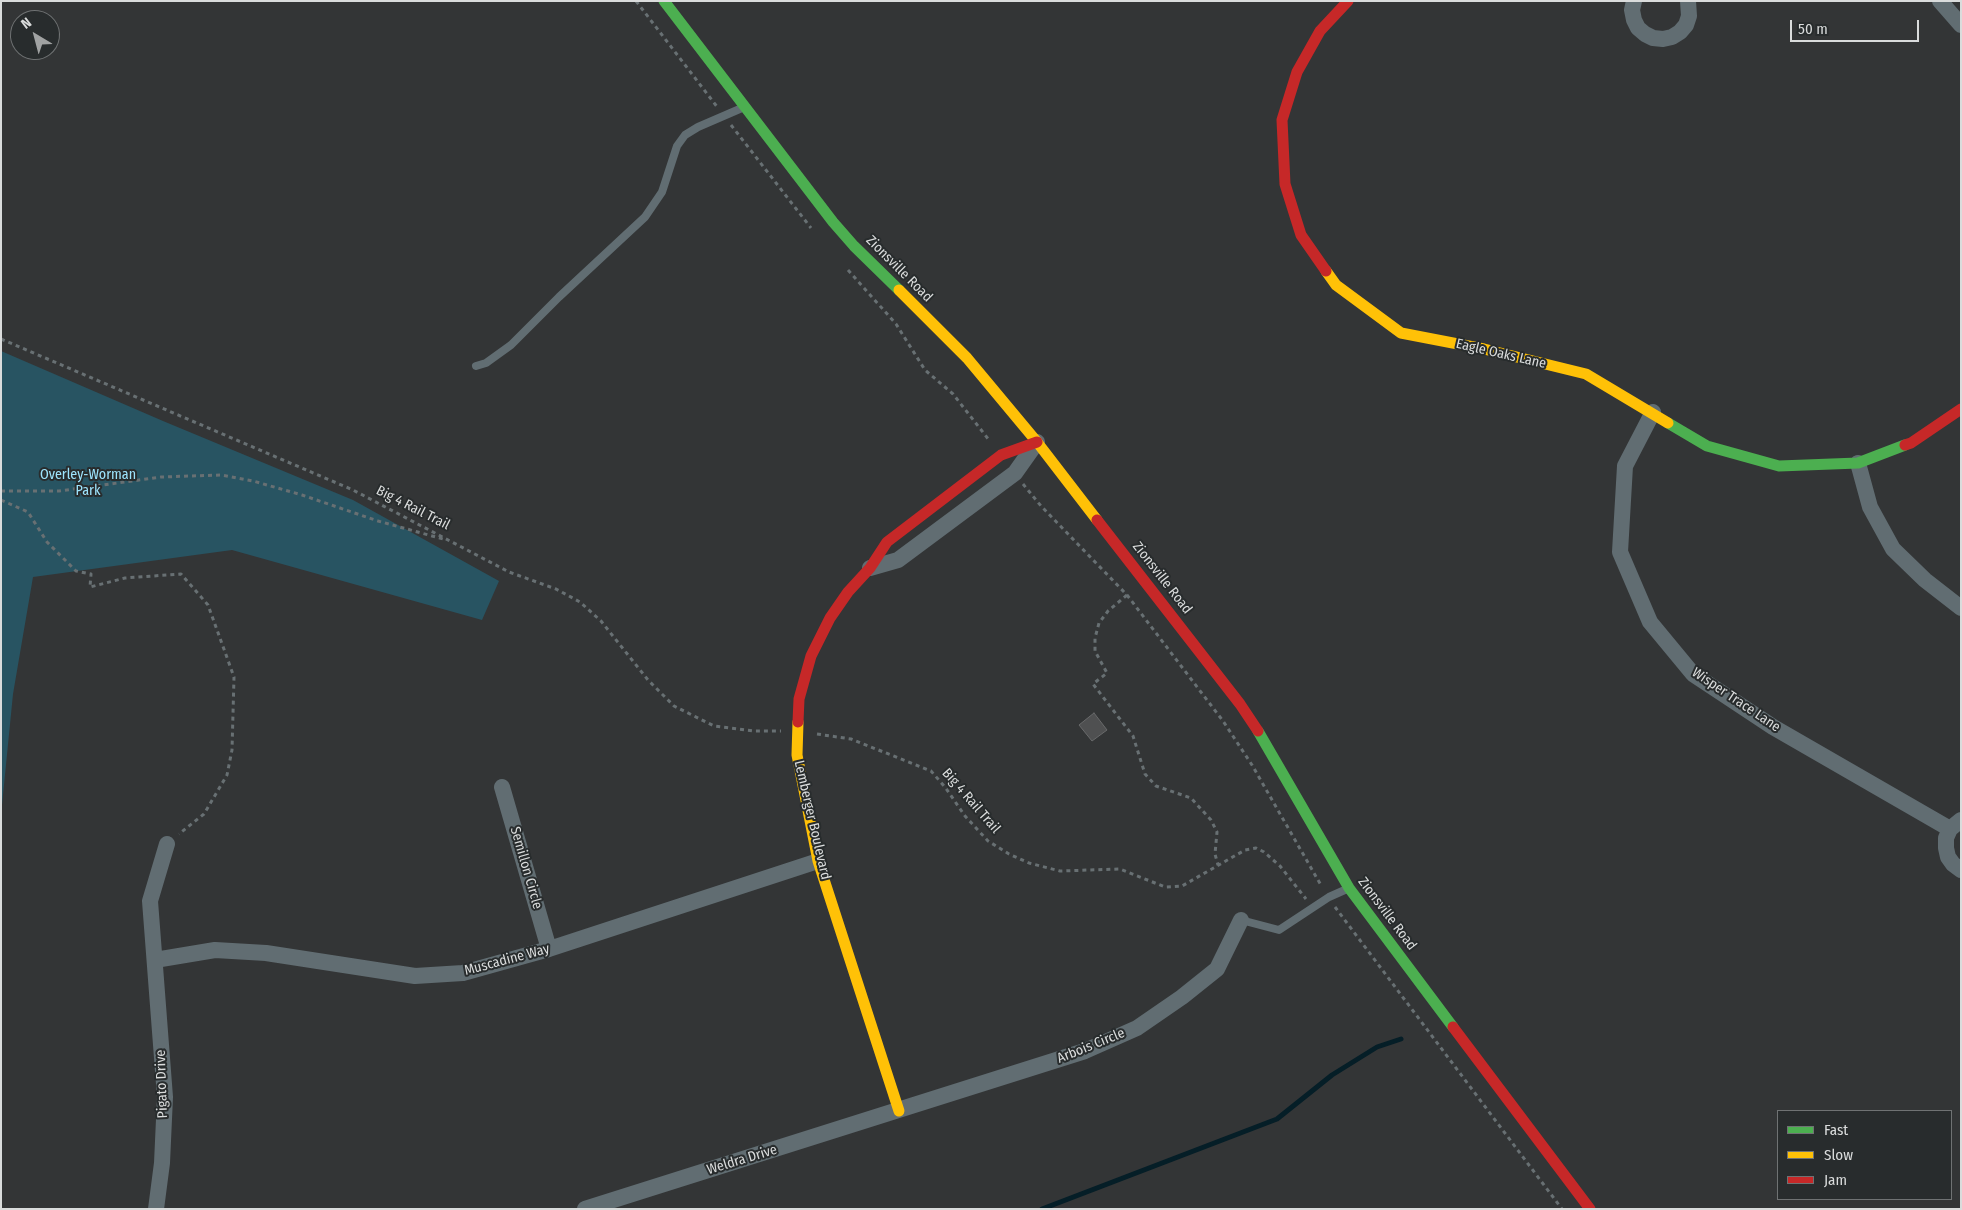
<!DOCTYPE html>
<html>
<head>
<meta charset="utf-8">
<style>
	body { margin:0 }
	#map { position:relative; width:1962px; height:1210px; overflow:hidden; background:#333536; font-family:"Fira Sans Condensed",sans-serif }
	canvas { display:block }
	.frame { position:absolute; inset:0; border:2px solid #dadcdc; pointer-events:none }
	.legend { position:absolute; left:1777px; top:1110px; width:175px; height:90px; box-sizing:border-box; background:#282c2d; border:1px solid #6f7273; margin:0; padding:6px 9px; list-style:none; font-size:15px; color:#dadcdc }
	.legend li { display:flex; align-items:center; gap:10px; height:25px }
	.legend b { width:25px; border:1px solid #6f7273 }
	.north { position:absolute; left:10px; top:10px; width:50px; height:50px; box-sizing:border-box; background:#282c2d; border:1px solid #6f7273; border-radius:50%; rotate:323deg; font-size:14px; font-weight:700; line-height:20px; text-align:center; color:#dadcdc }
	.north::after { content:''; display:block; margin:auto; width:18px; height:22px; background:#a0a2a2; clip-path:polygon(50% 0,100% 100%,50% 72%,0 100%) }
	.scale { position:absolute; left:1790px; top:20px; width:129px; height:22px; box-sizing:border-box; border:2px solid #dadcdc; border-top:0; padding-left:6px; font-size:15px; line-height:18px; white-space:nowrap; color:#dadcdc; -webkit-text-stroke:4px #282c2d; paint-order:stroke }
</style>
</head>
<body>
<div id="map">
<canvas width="1962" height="1210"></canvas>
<div class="frame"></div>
<ul class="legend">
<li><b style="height:6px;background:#4caf50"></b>Fast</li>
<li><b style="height:6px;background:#ffc107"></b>Slow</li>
<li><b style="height:6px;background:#c62828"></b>Jam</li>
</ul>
<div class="north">N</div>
<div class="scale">50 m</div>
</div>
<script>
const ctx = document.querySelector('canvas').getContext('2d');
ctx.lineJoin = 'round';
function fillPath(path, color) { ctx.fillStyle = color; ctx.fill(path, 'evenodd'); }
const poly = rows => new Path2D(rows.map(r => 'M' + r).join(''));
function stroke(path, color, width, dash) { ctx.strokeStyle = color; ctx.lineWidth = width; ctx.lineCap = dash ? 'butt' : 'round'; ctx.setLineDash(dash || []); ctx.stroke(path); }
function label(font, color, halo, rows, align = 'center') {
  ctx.font = font + ' "Fira Sans Condensed",sans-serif'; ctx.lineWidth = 4; ctx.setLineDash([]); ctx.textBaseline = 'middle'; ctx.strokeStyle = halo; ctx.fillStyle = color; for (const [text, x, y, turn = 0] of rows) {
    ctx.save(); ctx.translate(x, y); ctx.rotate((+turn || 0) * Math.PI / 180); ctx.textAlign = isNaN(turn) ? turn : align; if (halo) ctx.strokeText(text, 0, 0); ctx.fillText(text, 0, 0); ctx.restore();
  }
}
fillPath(poly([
	[1,351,163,421,353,500,499,581,482,620,232,550,33,577,13,694,1,815]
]), '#285462');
stroke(poly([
	[1042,1209,1277,1119,1332,1075,1377,1047,1401,1039]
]), '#051e27', 5);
const building = poly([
	[1094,713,1107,730,1092,741,1079,725,1094,713]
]);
fillPath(building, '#4f5051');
stroke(building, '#696a6b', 1);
stroke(poly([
	[636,1,718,108],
	[731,125,811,228],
	[848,270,896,324,925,370,953,394,989,440],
	[1,339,353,490,509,572,556,589,580,602,601,621,648,680,674,706,714,726,754,731,781,731],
	[1023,484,1041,506,1127,595,1223,721,1252,765,1322,887],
	[1,491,59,491,161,477,221,475,253,481,302,495,378,521,443,539],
	[1,500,28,512,47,542,76,571,91,574,90,587,125,578,181,574,208,605,234,677,232,750,227,775,204,814,179,834],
	[1127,595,1108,611,1099,623,1095,638,1095,651,1107,673,1093,684,1133,736,1145,774,1156,786,1191,798,1211,820,1217,832,1215,854,1218,865],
	[817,734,851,739,931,771,945,787,965,816,988,841,1009,854,1029,863,1060,871,1120,869,1165,887,1182,886,1245,850,1256,848,1264,852,1280,866,1306,899],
	[1335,907,1562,1209]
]), '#687073', 3, [4, 4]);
stroke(poly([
	[476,366,486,363,511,345,559,297,645,217,662,192,677,146,685,135,698,127,742,108],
	[1241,920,1279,930,1329,897,1347,889]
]), '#616d72', 8);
stroke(poly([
	[1634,1,1632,10,1634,20,1638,28,1645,34,1653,38,1663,39,1672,37,1680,32,1686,25,1689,16,1688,1],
	[1940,1,1961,25],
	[1653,412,1625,466,1620,552,1650,622,1693,674,1773,727,1950,829],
	[1858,463,1870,507,1893,549,1925,580,1961,608],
	[870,568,898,560,1015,473,1037,442],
	[502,787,549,949],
	[1961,820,1950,829,1946,838,1946,848,1948,857,1953,864,1961,870],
	[155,960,215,950,266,953,415,976,463,973,549,949,818,861],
	[156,1209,162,1163,165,1097,150,901,167,844],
	[585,1209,1085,1051,1137,1028,1182,997,1217,969,1241,920]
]), '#616d72', 16);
stroke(poly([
	[664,1,833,222,854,246,899,290],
	[1668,423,1707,446,1779,466,1858,463,1905,445],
	[1258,731,1349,888,1453,1027]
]), '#4caf50', 11);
stroke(poly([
	[1326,271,1336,285,1401,333,1484,349,1586,374,1668,423],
	[899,290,967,358,1037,442,1097,520],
	[798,722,797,755,818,861,899,1111]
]), '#ffc107', 11);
stroke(poly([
	[1326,271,1301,235,1285,184,1282,120,1297,72,1320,31,1348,1],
	[1905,445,1911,443,1961,409],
	[1097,520,1240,704,1258,731],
	[798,722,799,699,811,656,830,618,848,592,870,568,887,542,1001,455,1037,442],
	[1453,1027,1590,1209]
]), '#c62828', 11);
label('14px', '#dadcdc', '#282c2d', [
	["Zionsville Road",899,269,45],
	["Eagle Oaks Lane",1501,354,13],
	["Big 4 Rail Trail",413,508,27],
	["Zionsville Road",1162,578,52],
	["Wisper Trace Lane",1736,700,34],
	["Big 4 Rail Trail",971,801,49],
	["Lemberger Boulevard",812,820,77],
	["Semillon Circle",526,868,74],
	["Zionsville Road",1387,914,53],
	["Muscadine Way",507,960,-15],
	["Arbois Circle",1091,1046,-22],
	["Pigato Drive",162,1084,-92],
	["Weldra Drive",742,1160,-17]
]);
label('14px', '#9de4fd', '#282c2d', [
	["Overley-Worman",88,475],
	["Park",88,491]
]);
</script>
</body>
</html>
